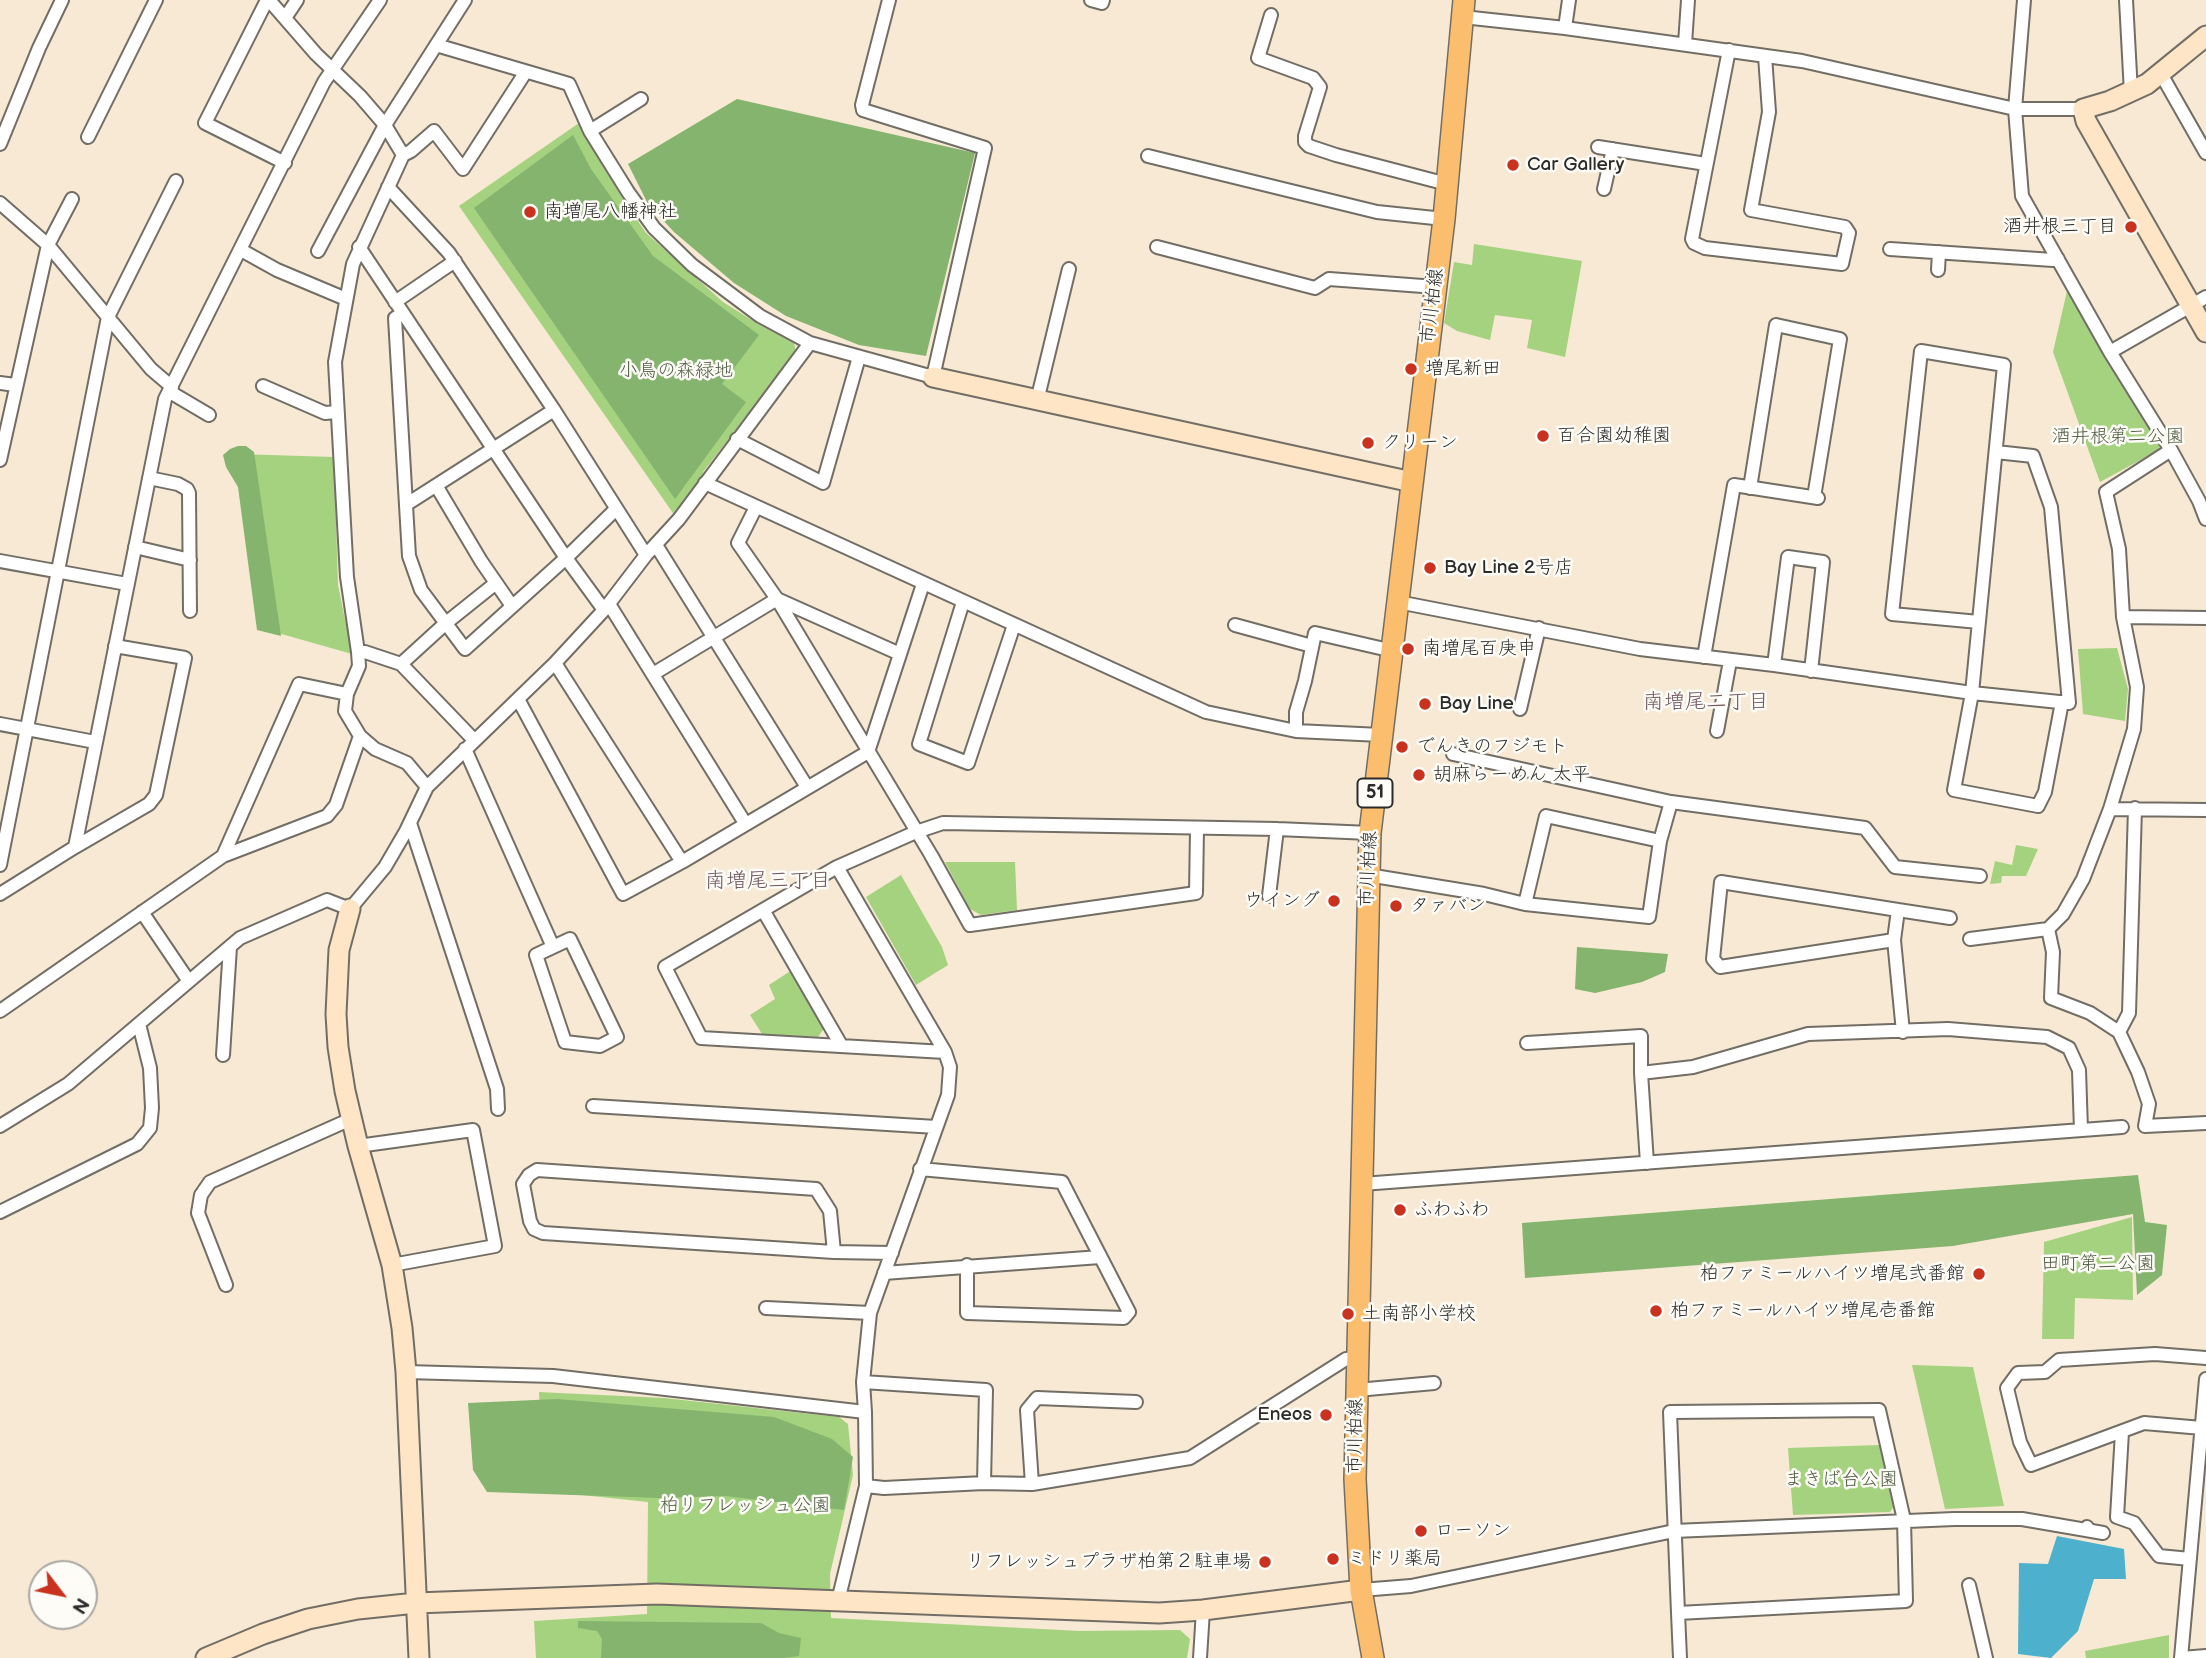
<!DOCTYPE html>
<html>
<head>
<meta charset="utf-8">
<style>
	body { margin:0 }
	#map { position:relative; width:2206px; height:1658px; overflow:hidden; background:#f7e9d4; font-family:"Balsamiq Sans",sans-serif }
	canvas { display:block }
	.north { position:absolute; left:28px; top:1560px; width:70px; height:70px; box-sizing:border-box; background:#fdfcf7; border:2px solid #a9a8a5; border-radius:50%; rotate:122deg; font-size:19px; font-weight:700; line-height:28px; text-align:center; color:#2b2b2b }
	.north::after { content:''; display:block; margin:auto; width:24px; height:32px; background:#c8321e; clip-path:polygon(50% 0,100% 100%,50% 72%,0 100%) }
</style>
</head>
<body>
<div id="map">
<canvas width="2206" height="1658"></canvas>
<div class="north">N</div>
</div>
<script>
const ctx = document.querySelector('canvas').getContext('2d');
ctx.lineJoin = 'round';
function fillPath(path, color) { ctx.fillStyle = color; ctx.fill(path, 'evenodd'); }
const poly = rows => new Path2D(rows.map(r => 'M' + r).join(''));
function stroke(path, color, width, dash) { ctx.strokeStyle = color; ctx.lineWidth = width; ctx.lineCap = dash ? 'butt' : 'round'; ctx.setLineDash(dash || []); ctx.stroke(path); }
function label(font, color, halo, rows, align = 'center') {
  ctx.font = font + ' "Balsamiq Sans","Klee One",sans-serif'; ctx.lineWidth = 5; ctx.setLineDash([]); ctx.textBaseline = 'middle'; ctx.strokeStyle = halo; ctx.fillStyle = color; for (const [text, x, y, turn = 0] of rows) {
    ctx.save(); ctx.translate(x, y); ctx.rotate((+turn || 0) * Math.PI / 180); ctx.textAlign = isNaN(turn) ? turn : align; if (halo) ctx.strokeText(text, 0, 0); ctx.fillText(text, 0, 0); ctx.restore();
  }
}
fillPath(poly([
	[579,123,621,196,646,233,723,302,758,324,794,343,796,352,703,472,705,478,675,516,459,206],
	[1474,244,1582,261,1565,357,1527,348,1532,320,1495,315,1490,340,1457,331,1444,323,1454,262,1472,265],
	[2067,291,2160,445,2159,450,2100,482,2053,352],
	[237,454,334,457,338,585,352,654,264,629],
	[2117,648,2128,689,2125,721,2083,714,2078,649],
	[2016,845,2038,849,2026,876,2002,876,2001,883,1990,884,1995,861,2012,865],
	[945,862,1015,862,1017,910,981,915,970,909],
	[901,875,942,947,948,965,916,985,866,897],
	[792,970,825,1027,818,1037,762,1034,750,1015,775,999,769,985],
	[2132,1217,2133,1300,2075,1298,2074,1339,2042,1339,2044,1242],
	[1912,1365,1973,1367,2004,1506,1945,1509],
	[539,1392,664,1398,839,1417,848,1424,853,1475,830,1574,831,1618,1080,1631,1180,1630,1190,1639,1187,1658,536,1658,534,1621,647,1614,648,1502,544,1491],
	[1880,1445,1894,1506,1890,1512,1793,1515,1788,1448],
	[2169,1635,2169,1658,2086,1658,2085,1651]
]), '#a5d27f');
fillPath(poly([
	[737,99,975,153,926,356,859,345,786,316,734,283,674,232,648,204,628,164],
	[573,135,591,169,653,256,759,335,722,384,746,402,675,499,474,208],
	[238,446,246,446,254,452,281,636,257,630,238,487,226,467,223,455,230,449],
	[1577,947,1668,954,1665,972,1642,982,1595,993,1575,989],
	[2138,1175,2145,1222,2167,1225,2162,1275,2137,1295,2133,1214,1953,1246,1525,1278,1522,1223],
	[557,1399,774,1417,832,1439,853,1457,844,1510,725,1496,660,1498,487,1492,473,1470,468,1403],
	[578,1621,761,1623,779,1633,801,1638,799,1656,783,1658,601,1658,602,1639,597,1631,578,1628]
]), '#84b46e');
fillPath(poly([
	[2057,1536,2124,1549,2126,1579,2094,1579,2078,1631,2051,1658,2018,1654,2019,1563,2048,1564]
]), '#4db0cc');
const street = poly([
	[267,0,205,123,285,163],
	[269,0,316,54,360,96,385,125,403,155,353,264,335,362,347,577,358,652,359,666,347,694,345,711,360,736,375,749,407,763,427,787],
	[1091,0,1102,3,1103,0],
	[2024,0,2015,109,2022,196,2110,352,2171,450,2199,501,2206,519],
	[2126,0,2131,93],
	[1271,15,1258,58,1313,78,1320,87,1305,136,1305,142,1309,146,1336,155,1447,184],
	[1463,17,1565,28,1802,61,2015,109,2083,109],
	[285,18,297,0],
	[1565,28,1569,0],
	[1685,44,1688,0],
	[436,45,569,84,590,131,628,192,654,228,692,265,760,316,810,343,933,377,985,148,863,110,862,105,889,0],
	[1729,50,1692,239,1694,243,1705,248,1842,264,1849,233,1845,227,1751,210,1769,112,1765,56],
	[2161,74,2206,153],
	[590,131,641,99],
	[88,137,156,0],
	[0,144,39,48,62,0],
	[1598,147,1706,164],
	[403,155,411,151,434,131,463,169,525,73],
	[1148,156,1377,212,1444,219],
	[388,187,449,253,554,410,646,555],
	[1604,189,1613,149],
	[0,203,48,245,151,369,172,387],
	[359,247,566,558,604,610],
	[1157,247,1315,288,1329,279,1436,287],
	[1890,249,2053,260,2058,259],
	[241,250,277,270,346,299],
	[318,251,385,125,465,0],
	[1938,270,1939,252],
	[395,302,455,261],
	[403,313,395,318,409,556,421,590,465,649,566,558,616,509],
	[2110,352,2206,297],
	[0,383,15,385],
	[263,386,325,413,337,412],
	[170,392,209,415],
	[1037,401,1069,269],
	[737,439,823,483,859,357],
	[0,460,48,245,72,199],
	[149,478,178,484,187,489,189,493,190,611],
	[705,483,1206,712,1296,731,1381,735],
	[437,487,481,561,512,606],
	[1750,488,1776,325,1840,339,1814,497],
	[407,504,554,410],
	[756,507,738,543,777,599,931,855,970,925,1196,893,1197,829],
	[656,545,807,787],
	[135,547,190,560],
	[0,561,127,584],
	[963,602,919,744,968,763,1014,625],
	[1398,602,1640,649,1774,665,1972,693,2069,703,2051,507,2033,456,1996,452],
	[609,604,745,823],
	[2123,617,2206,618],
	[1979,622,1892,614,1921,351,2004,365,1972,693,1954,790,2038,806,2045,792,2062,702],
	[1235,625,1312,646],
	[358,652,365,652,401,664,474,740],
	[1704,657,1734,485,1818,498],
	[555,663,682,862],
	[401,664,446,623,496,583],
	[1774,665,1788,557,1823,562,1811,671],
	[653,674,777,599,900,654],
	[518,699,623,894,682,862,868,752,923,584],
	[1520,709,1539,628],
	[0,724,95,742],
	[1296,731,1296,712,1305,681,1315,633,1393,651],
	[1717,731,1730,661],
	[465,749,553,947,536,955,565,1042,600,1046,617,1037,570,939,553,947],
	[1453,754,1671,802,1660,841],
	[1671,802,1865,828,1895,867,1980,876],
	[2135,808,2129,1013,2119,1032,2138,1072,2149,1104,2145,1126,2206,1123],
	[2110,809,2206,810],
	[410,823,497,1089,498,1109],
	[75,847,149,804,156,795,185,658,115,646],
	[223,856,299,684,347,694],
	[0,865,108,317,176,181],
	[837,867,945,1052,950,1067,948,1095,870,1313,863,1382,865,1412,866,1486,838,1601],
	[1368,875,1484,894,1525,904,1649,917,1660,841,1546,816,1525,904],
	[0,894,75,847,165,399,324,82,380,0],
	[1269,896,1277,829],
	[763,910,841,1045],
	[1898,910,1950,918],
	[142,912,188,980],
	[2048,929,2053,952,2051,998,2090,1013,2119,1032],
	[1970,939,2048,929,2063,914,2083,879,2110,809,2134,729,2137,687,2123,617,2119,549,2106,492,2171,450],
	[1894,940,1898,910,1721,882,1713,959,1720,967,1894,940,1903,1032],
	[0,1011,223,856,327,816,336,805,360,736],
	[1527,1043,1641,1036,1641,1073],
	[945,1052,701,1038,665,967,837,867,916,832,943,823,1277,829,1370,833],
	[223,1055,230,947],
	[593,1106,936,1127],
	[0,1126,68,1084,240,938,327,900,350,909,385,867,406,831,427,787,555,663,604,610,646,555,679,519,810,343],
	[358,1146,473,1130,495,1246,392,1265],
	[1647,1163,1641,1073,1693,1067,1808,1034,1948,1029,2047,1037,2069,1048,2079,1070,2081,1130],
	[920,1169,1062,1182,1129,1312,1124,1318,967,1313,967,1265],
	[1362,1184,2122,1127],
	[0,1212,137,1144,150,1128,152,1108,150,1068,139,1024],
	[834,1252,543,1233,534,1229,530,1221,523,1184,529,1175,537,1170,816,1189,830,1211,834,1252,892,1253],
	[884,1273,1100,1257],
	[226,1285,198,1213,201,1195,210,1182,351,1119],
	[766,1308,870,1313],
	[406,1372,553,1376,865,1412],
	[863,1382,986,1390,984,1483],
	[1357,1390,1434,1383],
	[1879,1410,1904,1520,1906,1601,1678,1613,1670,1412,1879,1410],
	[2202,1428,2144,1423,2031,1465,2020,1442,2007,1388,2018,1373,2045,1372,2059,1360,2155,1354,2206,1358],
	[2122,1432,2117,1517,2134,1523,2159,1556,2190,1559],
	[1032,1484,1027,1410,1037,1398,1136,1402],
	[866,1486,884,1488,984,1483,1032,1484,1190,1458,1346,1359,1357,1358],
	[2087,1527,2086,1530,2103,1533],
	[1969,1585,1986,1658],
	[1361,1590,1411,1586,1674,1531,1954,1519,2022,1519,2086,1530],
	[1678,1613,1680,1658],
	[1200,1658,1203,1610],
	[2181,1658,2206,1379],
	[2181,1658,2206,1656]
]);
const secondary = poly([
	[2206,36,2147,84,2110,101,2083,109,2086,121,2206,332],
	[933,377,1412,482],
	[350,909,339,950,336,1014,338,1047,345,1091,358,1146,392,1265,402,1328,406,1372,419,1658],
	[206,1658,263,1634,308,1619,358,1609,416,1603,657,1594,1159,1613,1203,1610,1361,1590]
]);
const primary = poly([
	[1373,1658,1361,1590,1355,1479,1370,833,1444,219,1464,0]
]);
stroke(street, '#726e66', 16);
stroke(secondary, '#726e66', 23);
stroke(primary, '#726e66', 24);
stroke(street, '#fff', 12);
stroke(secondary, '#fde5c5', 19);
stroke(primary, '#fbbe6e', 21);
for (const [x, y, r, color] of [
	[1513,165,7,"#c8321e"],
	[530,212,7,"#c8321e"],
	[2131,227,7,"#c8321e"],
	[1411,369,7,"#c8321e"],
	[1543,436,7,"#c8321e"],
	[1368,443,7,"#c8321e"],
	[1430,568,7,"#c8321e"],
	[1408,649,7,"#c8321e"],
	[1425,704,7,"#c8321e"],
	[1402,747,7,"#c8321e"],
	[1419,775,7,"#c8321e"],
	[1334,901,7,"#c8321e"],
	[1396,906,7,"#c8321e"],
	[1400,1210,7,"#c8321e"],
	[1979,1274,7,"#c8321e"],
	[1656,1311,7,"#c8321e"],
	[1348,1314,7,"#c8321e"],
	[1326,1415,7,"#c8321e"],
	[1421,1531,7,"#c8321e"],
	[1333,1559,7,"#c8321e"],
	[1265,1562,7,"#c8321e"]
]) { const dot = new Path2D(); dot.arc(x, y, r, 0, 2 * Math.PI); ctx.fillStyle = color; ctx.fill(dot); stroke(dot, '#fdfcf7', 2.5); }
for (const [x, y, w] of [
	[1375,793,35]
]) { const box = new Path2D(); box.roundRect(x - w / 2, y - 14.5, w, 29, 5); ctx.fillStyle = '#fdfcf7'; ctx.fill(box); stroke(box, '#2b2b2b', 2); }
label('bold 18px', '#2b2b2b', null, [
	["51",1375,793]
]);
label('19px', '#2b2b2b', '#fdfcf7', [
	["Car Gallery",1527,165],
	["南増尾八幡神社",544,212],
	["酒井根三丁目",2117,227,"right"],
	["増尾新田",1425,369],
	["百合園幼稚園",1557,436],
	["クリーン",1382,443],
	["Bay Line 2号店",1444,568],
	["南増尾百庚申",1422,649],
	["Bay Line",1439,704],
	["でんきのフジモト",1416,747],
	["胡麻らーめん 太平",1433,775],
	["ウイング",1320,901,"right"],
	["タァバン",1410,906],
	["ふわふわ",1414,1210],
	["柏ファミールハイツ増尾弐番館",1965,1274,"right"],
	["柏ファミールハイツ増尾壱番館",1670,1311],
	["土南部小学校",1362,1314],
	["Eneos",1312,1415,"right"],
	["ローソン",1435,1531],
	["ミドリ薬局",1347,1559],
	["リフレッシュプラザ柏第２駐車場",1251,1562,"right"]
], 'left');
label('19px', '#2b2b2b', '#fdfcf7', [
	["市川柏線",1433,306,-83],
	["市川柏線",1369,869,-87],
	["市川柏線",1356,1436,-89]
]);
label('19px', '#505d44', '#fdfcf7', [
	["小鳥の森緑地",676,371],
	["酒井根第二公園",2118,437],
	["田町第二公園",2098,1264],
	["まきば台公園",1841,1480],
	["柏リフレッシュ公園",745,1506]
]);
label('21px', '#715760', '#fdfcf7', [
	["南増尾二丁目",1706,703],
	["南増尾三丁目",768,882]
]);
</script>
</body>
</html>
